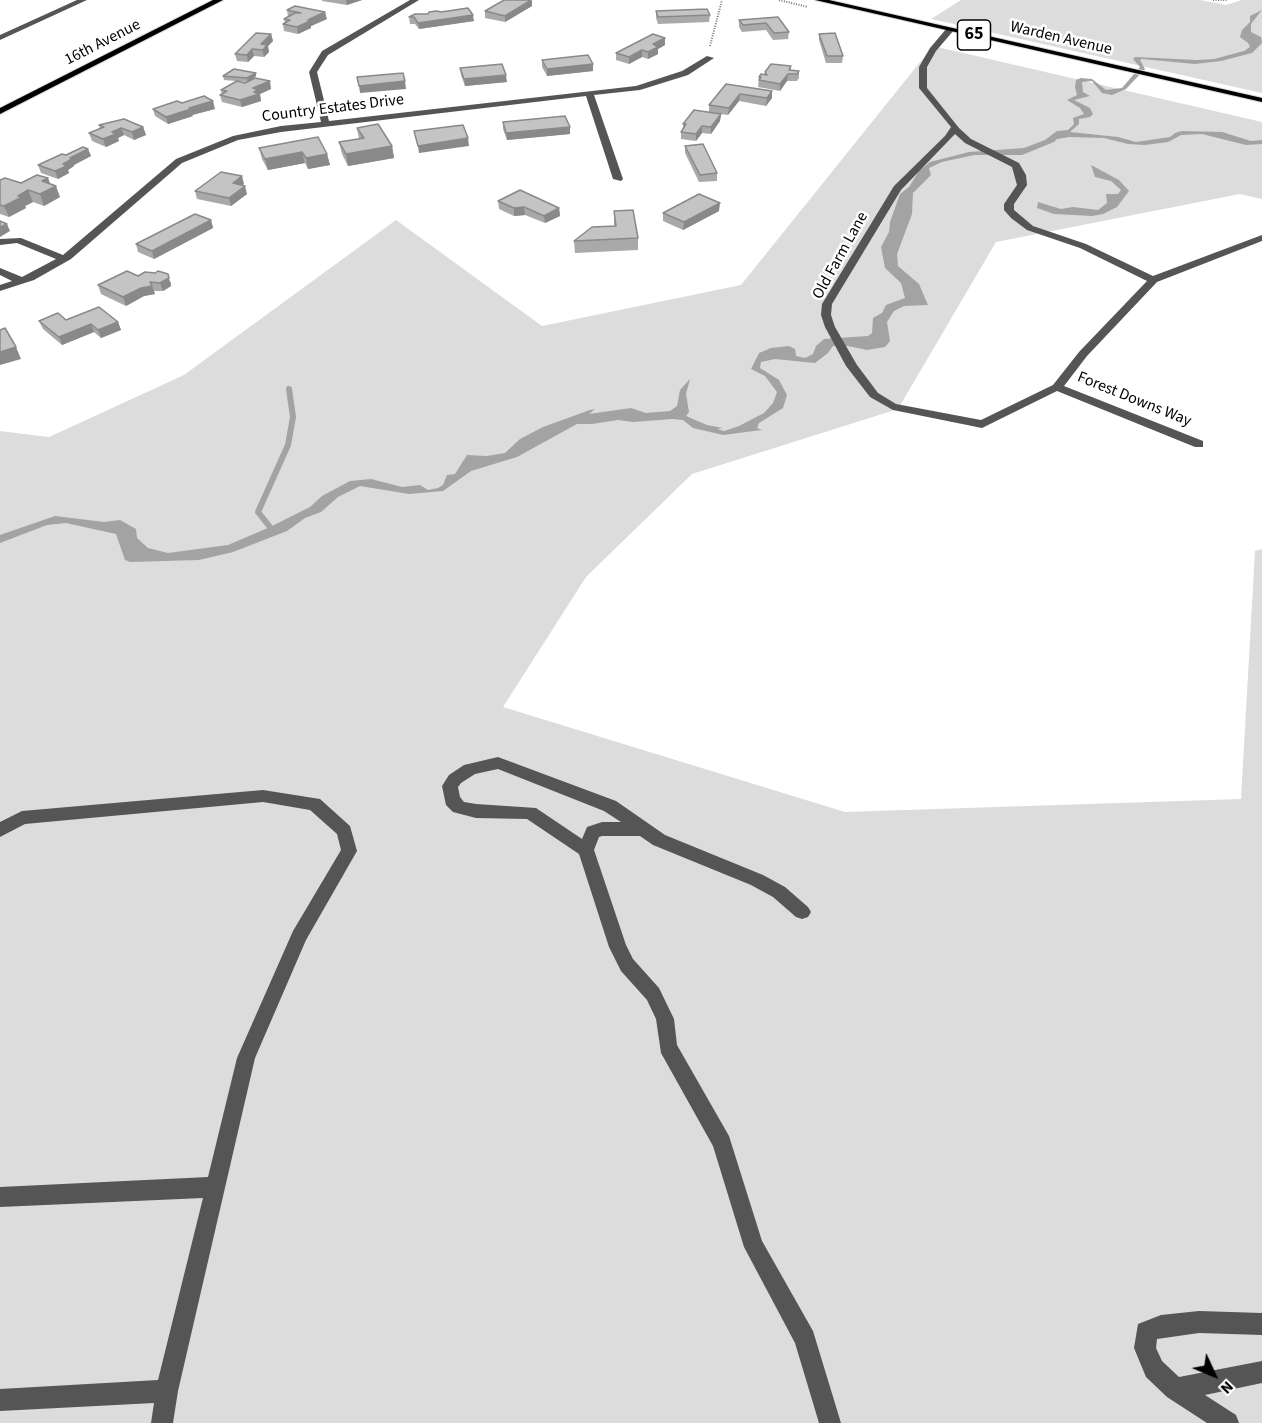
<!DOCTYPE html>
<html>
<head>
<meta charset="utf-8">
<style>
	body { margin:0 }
	#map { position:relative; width:1262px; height:1423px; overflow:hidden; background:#fff; font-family:"Source Sans 3",sans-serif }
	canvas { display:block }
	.north { position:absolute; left:1184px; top:1345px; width:60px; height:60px; -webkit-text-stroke:4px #fff; paint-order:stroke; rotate:134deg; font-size:16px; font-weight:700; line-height:24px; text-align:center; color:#000 }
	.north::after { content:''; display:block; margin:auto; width:21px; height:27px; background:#000; clip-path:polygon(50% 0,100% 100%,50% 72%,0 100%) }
</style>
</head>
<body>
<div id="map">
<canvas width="1262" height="1423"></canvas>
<div class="north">N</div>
</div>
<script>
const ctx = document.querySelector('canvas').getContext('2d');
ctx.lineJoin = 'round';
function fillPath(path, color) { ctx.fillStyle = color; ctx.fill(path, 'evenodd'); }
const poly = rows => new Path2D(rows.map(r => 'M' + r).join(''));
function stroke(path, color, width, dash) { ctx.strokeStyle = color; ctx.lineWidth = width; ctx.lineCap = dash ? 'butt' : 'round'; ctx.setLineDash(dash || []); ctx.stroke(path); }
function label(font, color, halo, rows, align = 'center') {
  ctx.font = font + ' "Source Sans 3",sans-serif'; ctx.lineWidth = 5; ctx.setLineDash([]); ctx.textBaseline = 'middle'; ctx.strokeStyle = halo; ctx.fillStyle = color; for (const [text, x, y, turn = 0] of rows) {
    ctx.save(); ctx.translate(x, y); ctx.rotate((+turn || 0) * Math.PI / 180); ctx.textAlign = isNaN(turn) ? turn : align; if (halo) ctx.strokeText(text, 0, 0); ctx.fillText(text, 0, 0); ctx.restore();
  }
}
fillPath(poly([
	[961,0,1200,0,1226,5,1242,0,1262,0,1262,93,931,19],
	[933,46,1262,122,1262,199,1240,194,996,242,898,409,692,474,586,577,503,707,845,812,1241,799,1255,551,1262,549,1262,1423,0,1423,0,431,49,437,184,375,396,220,542,326,741,285]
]), '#dcdcdc');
fillPath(poly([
	[1262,10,1251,24,1251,32,1261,37,1262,43,1252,53,1221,61,1195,64,1142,59,1140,60,1145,69,1126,89,1112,95,1102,93,1092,81,1082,82,1083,92,1090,96,1074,100,1090,108,1093,114,1090,117,1079,119,1079,124,1070,132,1118,137,1136,142,1170,137,1175,133,1182,131,1222,132,1251,141,1262,140,1262,144,1246,145,1202,134,1181,135,1168,142,1145,145,1128,144,1104,138,1069,137,1057,139,1054,142,1022,155,974,155,942,162,929,168,931,175,913,193,912,214,897,254,898,266,919,284,928,305,904,306,894,311,887,322,890,341,885,347,867,350,848,346,833,346,828,353,815,363,775,359,761,362,760,368,779,380,787,395,783,408,759,423,757,428,762,430,723,435,693,428,683,420,672,419,633,422,618,420,592,424,577,424,517,457,471,471,443,491,409,494,360,486,338,497,321,512,305,518,287,531,233,552,199,560,130,562,125,560,116,534,66,523,47,525,0,543,0,535,55,516,104,522,120,520,136,529,137,538,148,548,168,553,228,545,270,527,310,507,322,496,350,481,371,479,402,487,420,485,428,490,438,488,443,485,447,475,455,474,467,455,487,456,505,453,520,439,543,427,590,410,595,409,589,414,631,408,646,413,670,411,677,406,680,390,690,379,686,394,689,412,686,416,707,425,723,428,717,429,724,431,739,426,764,413,773,403,777,392,765,376,751,369,759,353,771,348,789,346,795,349,796,356,805,358,813,354,816,346,824,339,868,336,872,333,873,318,882,313,886,305,905,298,901,283,885,268,881,247,889,232,890,222,900,194,909,187,919,171,930,162,969,152,1024,148,1045,140,1057,131,1068,130,1074,124,1073,118,1084,114,1080,108,1067,100,1077,95,1075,87,1076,80,1081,78,1092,79,1106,90,1122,88,1140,67,1133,59,1135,57,1197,60,1214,59,1244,51,1250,47,1248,43,1240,37,1242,30,1250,22,1250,16],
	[1091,165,1119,180,1129,191,1117,207,1103,214,1092,216,1054,214,1037,208,1038,202,1061,209,1073,207,1098,210,1107,203,1106,194,1118,194,1121,190,1111,181,1095,177]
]), '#a3a3a3');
stroke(poly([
	[270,527,258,512,288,445,293,417,289,389]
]), '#a3a3a3', 6);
const major = poly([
	[213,0,223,0,0,114,0,108,213,0],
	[815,0,829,0,1262,98,1262,102,815,0]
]);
stroke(major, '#dbdbdb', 2);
stroke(poly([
	[779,0,808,7],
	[1213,0,1227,0],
	[710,46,722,0]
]), '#777', 2, [1, 1.5]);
fillPath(poly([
	[77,0,87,0,0,40,0,35,77,0],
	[410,0,419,0,328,55,317,72,329,121,636,86,682,71,707,56,714,58,688,75,640,90,594,95,623,179,621,181,613,179,586,96,281,132,238,140,182,163,71,259,34,280,0,291,0,285,12,281,0,275,0,268,22,277,56,259,17,243,0,245,0,239,21,238,63,255,176,159,233,136,281,126,321,122,309,72,322,51,410,0],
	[947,28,954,30,936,51,927,67,927,88,959,128,971,139,1019,163,1026,175,1027,185,1014,204,1014,210,1033,226,1086,244,1153,276,1262,235,1262,241,1157,282,1087,356,1064,386,1203,441,1203,447,1195,447,1057,391,982,428,893,410,870,397,846,366,825,327,821,315,822,304,894,186,945,136,951,127,919,88,919,67,930,48,947,28],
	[955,134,965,143,1012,167,1017,185,1004,204,1004,210,1011,218,1027,230,1080,248,1147,281,1079,352,1053,385,981,420,896,404,878,393,857,365,835,327,831,315,832,304,901,190,955,134],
	[498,757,616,801,665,835,763,875,785,887,808,907,811,912,808,917,802,919,796,917,773,897,751,885,653,845,640,836,602,836,599,837,594,850,626,945,633,959,659,988,674,1019,677,1045,729,1136,762,1241,813,1331,841,1423,819,1423,795,1343,744,1247,713,1146,661,1053,656,1019,647,1000,621,971,609,947,579,854,527,819,476,818,453,812,446,805,442,786,449,775,464,765,498,757],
	[498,769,604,811,621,822,602,822,587,827,582,839,536,808,476,804,464,802,460,797,458,787,461,783,475,774,498,769],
	[263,790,320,799,350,826,357,851,306,940,255,1058,178,1391,173,1423,151,1423,154,1403,0,1411,0,1389,158,1380,203,1198,0,1207,0,1187,208,1177,237,1058,293,931,341,850,337,834,310,810,263,802,25,824,0,837,0,822,22,811,263,790],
	[1199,1311,1262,1313,1262,1335,1199,1333,1157,1339,1156,1348,1162,1361,1179,1377,1262,1361,1262,1383,1205,1395,1236,1415,1239,1423,1207,1423,1167,1397,1146,1377,1134,1348,1138,1324,1161,1315,1199,1311]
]), '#555');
fillPath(major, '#000');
fillPath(poly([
	[322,0,362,0,347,5,322,1],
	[532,6,505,22,485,18,485,11],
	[287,10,327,19,311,26,311,28,298,34,284,31,283,24,285,23,284,19,288,17],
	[656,11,710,15,709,22,658,24,656,18],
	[441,12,474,21,419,29,415,24,410,24,409,17],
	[778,17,789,32,788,39,773,40,766,30,742,32,739,27,739,20],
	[271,34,273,41,268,46,269,52,264,57,254,56,248,62,237,61,235,54],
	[819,34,843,56,842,63,826,63,819,40],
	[665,38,665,45,658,49,658,54,648,59,642,57,629,64,616,60,616,53],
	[542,60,593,64,593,71,547,76,542,67],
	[791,66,791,70,799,71,799,78,797,81,787,81,780,91,758,87,759,77,765,74,765,72],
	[460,68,507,82,465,86,461,75],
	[256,73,256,76,250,81,271,89,260,94,261,101,242,107,222,102,220,95,222,94,221,90,248,82,224,80,223,76],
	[726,84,772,98,766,106,739,101,728,115,721,114,720,121,711,134,702,133,696,141,681,139,681,132,683,129,683,124,709,112,709,105],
	[182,103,215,109,192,115,193,116,168,124,155,116,153,109],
	[503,122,570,134,507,140,503,129],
	[99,125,143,127,146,135,134,140,124,135,118,138,119,141,106,147,92,141,89,133,100,129],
	[357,128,392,146,394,158,348,166,342,154,339,142,359,139],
	[685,146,717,173,717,181,699,182,685,153],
	[259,148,327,154,330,165,308,169,305,163,268,170,262,159],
	[88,149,91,156,74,165,74,166,68,170,69,173,58,179,41,173,38,165,66,155],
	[0,180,21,183,50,184,60,197,44,206,33,202,25,206,26,208,9,217,0,214],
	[244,184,242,185,247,194,231,206,197,199,195,191],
	[498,201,559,208,560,216,545,223,525,215,514,216,499,209],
	[614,211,638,238,638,250,575,253,574,241,614,226],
	[719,211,683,230,663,221,663,213],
	[211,220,213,228,154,259,138,252,136,244],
	[155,273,171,282,171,286,163,291,153,291,155,294,144,296,126,306,101,294,98,285,138,276],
	[66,320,118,322,121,330,101,338,94,332,62,345,43,329,39,321]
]), '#a9a9a9');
fillPath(poly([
	[346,0,362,0,347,5],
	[532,0,532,6,505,22,505,16],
	[325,12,327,19,311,26,311,28,298,34,297,27,308,20],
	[473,15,474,21,419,29,418,23],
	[271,34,273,41,268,46,269,52,264,57,261,44],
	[665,38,665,45,658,49,658,54,648,59,648,52,653,44],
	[252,49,254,56,248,62,247,55],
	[642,50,642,57,629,64,629,57],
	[593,64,593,71,547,76,547,69],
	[256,73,256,76,248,82,247,78],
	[788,74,787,81,780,91,780,84],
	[506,75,507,82,465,86,464,79],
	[270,81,271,89,260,94,261,101,242,107,240,100,253,88],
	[405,81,406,89,360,93,359,86],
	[772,91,772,98,766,106,767,98],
	[740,94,739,101,728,115,729,108],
	[213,101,215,109,192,115,193,116,168,124,166,117,189,108],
	[721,114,720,121,711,134,711,127],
	[702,126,702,133,696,141,696,134],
	[143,127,146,135,134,140,132,132],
	[570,127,570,134,507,140,506,133],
	[121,128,124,135,118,138,119,141,106,147,103,139,112,132],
	[468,138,469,146,419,153,418,146],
	[392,146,394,158,348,166,346,154],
	[88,149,91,156,74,165,74,166,68,170,69,173,58,179,55,171,70,158],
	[302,152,305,163,268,170,265,159],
	[327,154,330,165,308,169,306,158],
	[242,176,244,184,235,191,233,183],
	[48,178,52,188,56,186,60,197,44,206,40,194,42,181],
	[245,186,247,194,231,206,229,198],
	[28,190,33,202,25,206,26,208,9,217,4,206,18,196],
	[720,203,719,211,683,230,684,222],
	[524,207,525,215,514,216,514,208],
	[559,208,560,216,545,223,544,216],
	[211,220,213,228,154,259,152,251],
	[7,224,10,231,0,237,0,227],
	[168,274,171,286,163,291,160,283],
	[152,286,155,294,144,296,126,306,123,297,141,288],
	[118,322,121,330,101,338,98,330],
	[91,324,94,332,62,345,59,337],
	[16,347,21,359,0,365,0,352]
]), '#898989');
const building = poly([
	[504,0,531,0,505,16,485,11,504,0],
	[295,6,325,12,308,20,310,21,297,27,283,24,290,20,284,19,295,13,301,13,287,10,295,6],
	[468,8,473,15,418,23,414,17,409,17,415,14,428,14,429,12,437,11,441,12,468,8],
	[707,9,710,15,658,17,656,11,707,9],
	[778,17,789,32,774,33,766,23,743,25,739,20,778,17],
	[256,33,271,34,261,44,267,45,263,50,252,49,247,55,235,54,256,33],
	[835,33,843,56,827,56,819,34,835,33],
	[653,34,665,38,653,44,658,47,648,52,642,50,629,57,616,53,653,34],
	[588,55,593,64,547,69,542,60,588,55],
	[502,64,506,75,464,79,460,68,502,64],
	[771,64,791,66,789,70,799,71,797,74,788,74,780,84,759,80,761,77,759,77,761,74,767,75,765,72,771,64],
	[234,69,256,73,247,78,223,76,234,69],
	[403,73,405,81,359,86,357,77,403,73],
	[255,78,270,81,253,88,258,90,254,92,259,94,240,100,220,95,227,91,221,90,237,81,245,83,255,78],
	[726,84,772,91,767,98,740,94,729,108,709,105,726,84],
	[204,96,213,101,189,108,191,109,166,117,153,109,177,101,182,103,204,96],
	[694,110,721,114,711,127,702,126,696,134,681,132,686,124,683,124,694,110],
	[565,116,570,127,506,133,503,122,565,116],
	[124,119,143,127,132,132,121,128,112,132,116,134,103,139,89,133,104,127,99,125,124,119],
	[378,124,392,146,346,154,339,142,364,138,357,128,378,124],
	[463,125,468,138,418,146,414,131,463,125],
	[318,137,327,154,306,158,302,152,265,159,259,148,318,137],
	[703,144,717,173,700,175,685,146,703,144],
	[83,147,88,149,70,158,72,159,63,164,67,166,55,171,38,165,62,154,66,155,83,147],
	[221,172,242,176,233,183,245,186,229,198,195,191,221,172],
	[37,175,48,178,42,181,56,186,40,194,28,190,18,196,22,197,4,206,0,205,0,180,5,178,21,183,37,175],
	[520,190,559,208,544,216,524,207,514,208,498,201,520,190],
	[699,194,720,203,684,222,663,213,699,194],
	[633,210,638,238,574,241,592,227,616,226,614,211,633,210],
	[195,214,211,220,152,251,136,244,195,214],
	[0,221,7,224,0,227,0,221],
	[127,271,138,276,145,272,155,273,158,271,168,274,169,278,160,283,150,282,152,286,141,288,123,297,98,285,127,271],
	[99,307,118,322,98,330,91,324,59,337,39,321,58,313,66,320,99,307],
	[5,328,16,347,0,352,0,330,5,328]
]);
fillPath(building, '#c4c4c4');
stroke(building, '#898989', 1.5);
label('16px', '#000', '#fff', [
	["Warden Avenue",1061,39,13],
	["16th Avenue",103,43,-27],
	["Country Estates Drive",333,109,-7],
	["Old Farm Lane",841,256,-61],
	["Forest Downs Way",1134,400,22]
]);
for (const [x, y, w] of [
	[974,35,33]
]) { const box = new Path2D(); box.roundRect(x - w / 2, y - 15, w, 30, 4.5); ctx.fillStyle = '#fff'; ctx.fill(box); stroke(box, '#000', 1.5); }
label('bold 18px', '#000', null, [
	["65",974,35]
]);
</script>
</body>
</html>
